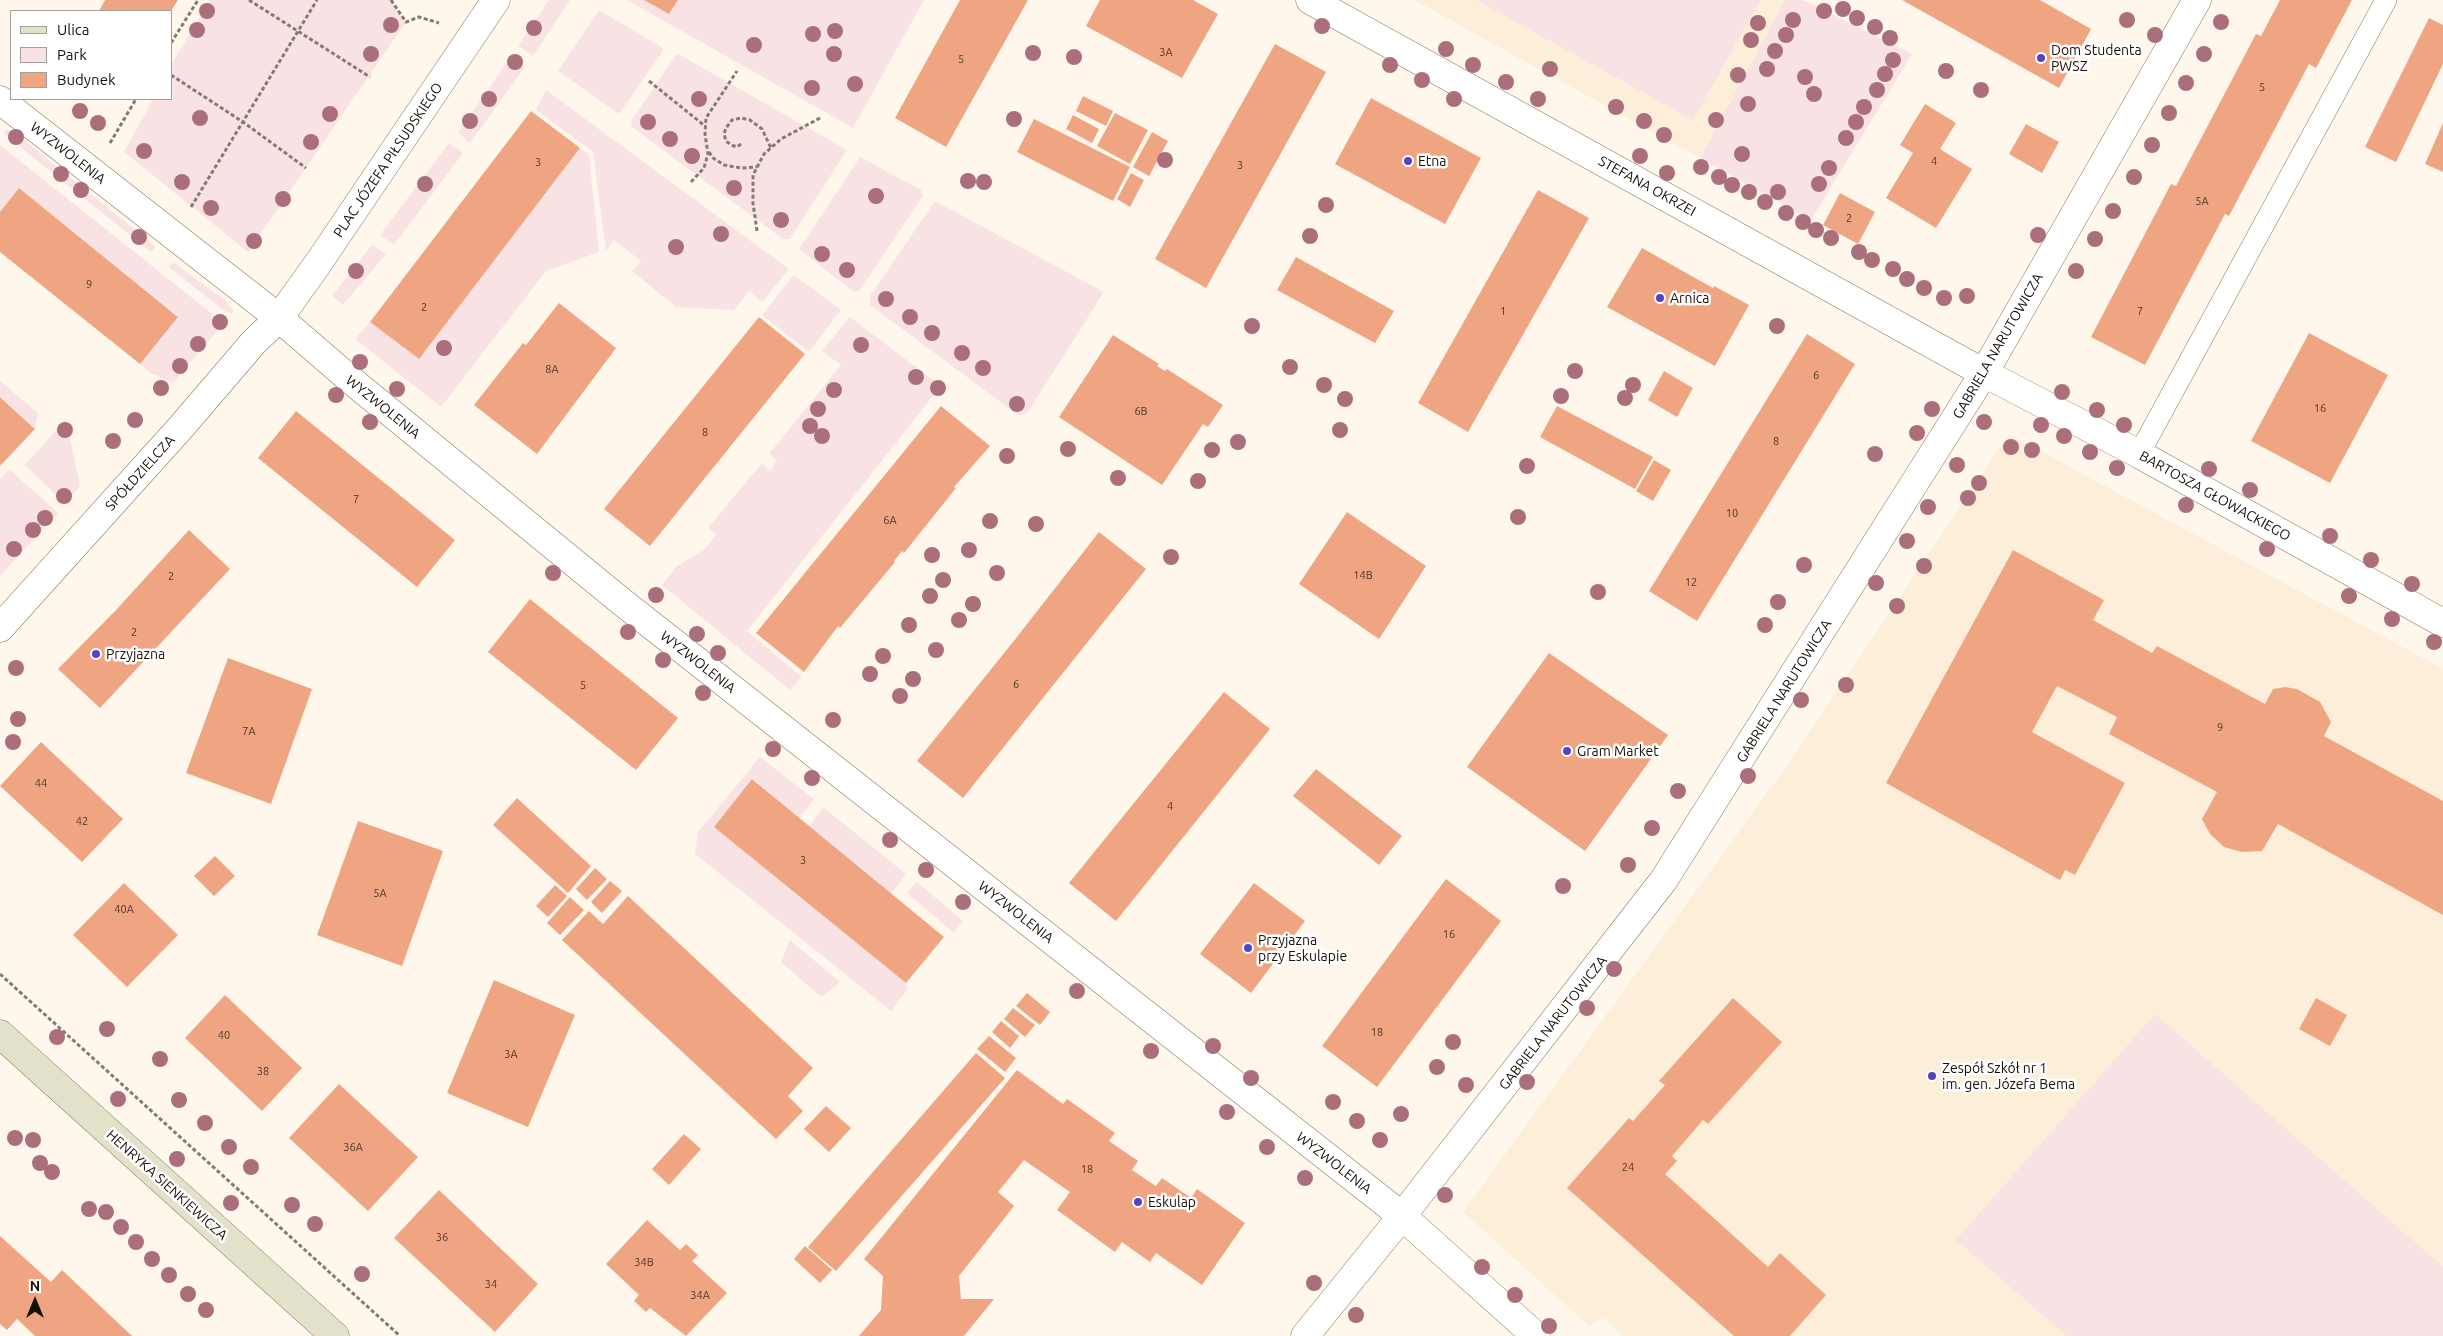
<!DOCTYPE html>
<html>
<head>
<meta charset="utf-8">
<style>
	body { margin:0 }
	#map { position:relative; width:2443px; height:1336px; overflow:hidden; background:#fff7ec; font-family:Ubuntu,sans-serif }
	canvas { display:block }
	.legend { position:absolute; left:10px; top:10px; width:162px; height:90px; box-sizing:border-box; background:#fff; border:1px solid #a29f9c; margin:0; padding:6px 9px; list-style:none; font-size:15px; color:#171007 }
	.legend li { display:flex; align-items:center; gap:10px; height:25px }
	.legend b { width:25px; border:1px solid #a29f9c }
	.north { position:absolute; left:10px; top:1276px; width:50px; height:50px; -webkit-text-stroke:4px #fff; paint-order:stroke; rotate:0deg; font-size:14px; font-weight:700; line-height:20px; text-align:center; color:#171007 }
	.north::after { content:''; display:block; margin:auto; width:18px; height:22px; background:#171007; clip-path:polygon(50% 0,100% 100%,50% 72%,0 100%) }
</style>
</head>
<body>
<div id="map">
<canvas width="2443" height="1336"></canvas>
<ul class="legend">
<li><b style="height:6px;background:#e2e1c9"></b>Ulica</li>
<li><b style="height:14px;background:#f9e2e3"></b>Park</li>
<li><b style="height:14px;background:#f0a582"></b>Budynek</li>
</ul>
<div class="north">N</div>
</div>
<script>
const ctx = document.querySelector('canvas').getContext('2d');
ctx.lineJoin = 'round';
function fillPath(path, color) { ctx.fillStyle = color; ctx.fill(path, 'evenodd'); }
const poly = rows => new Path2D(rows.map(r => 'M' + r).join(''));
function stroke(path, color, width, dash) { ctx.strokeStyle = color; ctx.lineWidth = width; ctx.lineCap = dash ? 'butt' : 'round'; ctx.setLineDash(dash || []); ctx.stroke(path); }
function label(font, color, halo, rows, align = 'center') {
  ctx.font = font + ' Ubuntu,sans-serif'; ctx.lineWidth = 5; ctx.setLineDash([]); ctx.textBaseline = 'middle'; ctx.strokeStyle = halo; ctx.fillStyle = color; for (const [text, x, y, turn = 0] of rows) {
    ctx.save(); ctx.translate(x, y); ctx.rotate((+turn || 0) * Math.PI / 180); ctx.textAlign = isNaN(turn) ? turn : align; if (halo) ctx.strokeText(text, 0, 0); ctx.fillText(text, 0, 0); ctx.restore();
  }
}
fillPath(poly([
	[1414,0,1785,0,1700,158],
	[2009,434,2443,669,2443,1336,1623,1336,1603,1318,1589,1326,1463,1212,1786,767]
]), '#fdeed9');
fillPath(poly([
	[210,0,391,0,406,22,248,252,124,152,153,99,171,99,171,65],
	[549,0,570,0,533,56,518,46],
	[627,0,644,0,669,14,678,0,924,0,853,128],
	[1476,0,1760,0,1693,120],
	[1785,0,1803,0,1912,54,1811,220,1700,158],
	[599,10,663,48,663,51,619,114,558,71],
	[676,55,680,55,847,150,790,239,783,239,632,127,631,121],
	[511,56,525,67,470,143,458,133],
	[546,90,789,269,762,302,749,291,734,310,676,307,632,271,641,261,614,240,606,251,593,152,536,110],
	[7,130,12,130,156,247,151,252,3,133],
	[449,143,463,153,394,245,380,235],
	[0,145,211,313,222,325,173,383,151,373,140,364,178,316,19,188,0,212],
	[580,148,589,154,599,252,546,271,441,407,355,339,370,322,419,359],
	[860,157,921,190,923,196,860,290,854,292,799,249],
	[935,201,1104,292,1028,412,1023,415,1018,415,870,305,870,296],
	[372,245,386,254,343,305,332,296],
	[173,262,226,301,234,311,231,314,219,307,169,267],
	[794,275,841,310,809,352,762,315],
	[850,317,941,386,747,631,802,677,790,690,662,585,677,566,705,549,716,535,708,528,762,463,770,471,777,461,769,454,841,365,822,351],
	[0,381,38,413,35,428,0,396],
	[66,419,80,486,65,504,25,465],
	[9,469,58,513,0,576,0,479],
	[760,757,814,799,799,819,753,778,714,827,906,983,908,989,891,1011,695,854,698,832],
	[823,807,906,874,891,894,809,827],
	[917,882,963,921,954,933,907,893],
	[790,940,840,982,821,997,781,962],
	[2155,1014,2443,1267,2443,1336,2067,1336,1956,1240]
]), '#f9e2e3');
fillPath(poly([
	[105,0,178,0,171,11,99,11],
	[644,0,678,0,669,14],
	[960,0,1028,0,946,147,895,118],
	[1100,0,1193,0,1218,14,1182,78,1086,26],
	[1902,0,2040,0,2091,29,2059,88],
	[2280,0,2352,0,2316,68,2309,64,2229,216,2225,214,2145,365,2091,337,2171,184,2176,186,2256,34,2261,36],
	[2429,18,2443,25,2443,64,2396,162,2365,147],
	[1275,44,1326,72,1206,288,1155,259],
	[1083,96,1113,111,1106,126,1076,111],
	[1371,98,1481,158,1445,224,1335,164],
	[1925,104,1956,123,1940,149,1972,169,1936,228,1886,198,1913,153,1900,145],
	[531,111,580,148,419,359,370,322],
	[1115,113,1148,130,1130,164,1097,146],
	[1073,115,1099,129,1092,143,1066,129],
	[1034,119,1130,167,1113,201,1017,152],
	[2443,123,2443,172,2425,164],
	[2026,124,2059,142,2042,173,2009,154],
	[1152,132,1168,141,1149,176,1133,167],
	[1131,173,1144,180,1130,207,1117,199],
	[19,188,178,317,140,364,0,252,0,212],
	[1538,190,1589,218,1468,432,1418,403],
	[1840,193,1875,212,1858,244,1823,225],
	[1642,248,1713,288,1714,286,1749,305,1715,366,1607,307],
	[1296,257,1394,311,1375,343,1277,290],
	[559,303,616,348,537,454,474,405,523,343,526,345],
	[759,317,805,354,650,546,604,509],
	[2309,333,2388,375,2330,483,2251,441],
	[1807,334,1855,364,1697,621,1649,591],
	[1113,335,1159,364,1157,366,1165,371,1167,369,1223,405,1208,427,1203,424,1162,485,1059,417],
	[1664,371,1693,388,1677,417,1648,400],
	[0,397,35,429,0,466],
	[941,406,990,446,954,487,956,488,904,553,902,551,894,561,895,562,840,628,838,626,804,672,756,633],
	[1557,406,1653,457,1635,489,1540,437],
	[296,411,455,540,417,587,258,458],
	[1654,460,1671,470,1653,501,1636,491],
	[1347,512,1426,566,1379,639,1299,584],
	[189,530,230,569,100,708,58,669,116,610],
	[1099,532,1146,569,963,798,917,761,1013,642],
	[2013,550,2104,600,2093,620,2152,653,2157,646,2265,704,2273,689,2285,687,2297,689,2320,702,2331,722,2324,736,2443,801,2443,915,2278,824,2262,851,2242,852,2224,847,2210,834,2202,819,2217,792,2109,734,2117,717,2057,686,2032,732,2125,783,2075,875,2065,870,2060,880,1886,783],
	[530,599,678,718,636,770,488,652],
	[1549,653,1668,735,1585,851,1467,767],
	[228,658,312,689,271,804,186,773],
	[1224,692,1270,729,1116,921,1069,883],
	[41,742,123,819,82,862,0,786],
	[1316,769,1402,836,1379,865,1293,796],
	[752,779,944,937,906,983,714,827],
	[517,798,591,866,568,893,493,825],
	[358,821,443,851,402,966,317,935],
	[215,856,235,876,214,896,194,876],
	[595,868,607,879,587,900,576,889],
	[1446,879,1501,921,1377,1087,1322,1046],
	[610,881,622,891,602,913,591,902],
	[124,883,178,935,127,987,73,935],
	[1254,883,1305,921,1251,993,1200,954],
	[555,885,567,896,548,917,536,906],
	[628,896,813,1068,788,1096,803,1111,776,1139,562,940,589,911,603,924],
	[570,897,584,910,560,935,547,923],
	[494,980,575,1015,528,1127,447,1093],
	[1027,993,1050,1012,1040,1025,1016,1006],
	[225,995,302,1068,262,1111,185,1038],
	[1733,998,1782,1042,1708,1124,1703,1120,1672,1156,1677,1161,1665,1174,1768,1267,1780,1253,1826,1295,1790,1336,1734,1336,1567,1188,1629,1118,1633,1121,1665,1085,1659,1081],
	[2316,998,2347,1015,2330,1046,2299,1029],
	[1013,1008,1035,1025,1025,1037,1004,1019],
	[1001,1021,1019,1036,1010,1048,992,1032],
	[989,1036,1016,1058,1005,1072,977,1049],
	[976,1053,1005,1078,836,1271,808,1247],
	[1017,1070,1063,1104,1067,1099,1115,1133,1109,1141,1138,1161,1132,1170,1156,1186,1162,1178,1191,1198,1197,1189,1245,1223,1202,1285,1156,1253,1150,1262,1122,1242,1115,1252,1057,1210,1070,1192,1024,1160,998,1192,1014,1206,959,1276,961,1299,994,1299,964,1336,859,1336,881,1310,883,1276,864,1259],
	[339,1084,418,1157,368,1211,289,1138],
	[826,1106,851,1128,829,1152,804,1129],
	[684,1134,701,1149,669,1185,652,1169],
	[439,1190,538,1284,495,1332,394,1238],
	[647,1220,680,1250,686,1244,698,1255,692,1261,727,1293,686,1336,650,1308,646,1312,634,1301,639,1295,606,1264],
	[0,1236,51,1282,62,1270,132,1336,35,1336,17,1319,7,1330,0,1324],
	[805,1246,832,1270,820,1283,794,1259]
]), '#f0a582');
const lane = poly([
	[2139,454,2386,0]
]);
const street = poly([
	[1310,0,1984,373,2139,454,2443,623],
	[0,100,279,318,352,381,622,602,1402,1216,1536,1336],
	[0,628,182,426,253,343,279,318,319,262,496,0],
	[1305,1336,1402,1216,1663,881,1984,373,2197,0]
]);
const secondary = poly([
	[0,1034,335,1336]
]);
stroke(lane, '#89775e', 22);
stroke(street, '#89775e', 29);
stroke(secondary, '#89775e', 29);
stroke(poly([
	[249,0,370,77],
	[391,0,406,22,419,17,439,23],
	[171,43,198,0],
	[171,75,243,122,306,168],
	[649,81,705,126],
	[110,143,136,99],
	[741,144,737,147,731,145,726,141,724,134,726,128,732,120,741,118,750,120,762,129,771,148],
	[709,152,713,158,724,165,741,168,757,167],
	[691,182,704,168,708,154,705,134,706,118,737,71],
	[191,207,317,0],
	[757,231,753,203,753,175,764,154,781,139,820,118],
	[0,974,400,1336]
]), '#847c72', 3, [4, 2.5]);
stroke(lane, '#fff', 21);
stroke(street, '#fff', 28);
stroke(secondary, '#e2e1c9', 28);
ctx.fillStyle = '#aa6f7a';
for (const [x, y] of [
	[1843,9],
	[207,11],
	[1824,11],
	[1857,18],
	[1793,20],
	[2127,20],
	[2221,22],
	[1758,23],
	[391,25],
	[1322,26],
	[1875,27],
	[534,28],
	[197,30],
	[835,31],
	[813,34],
	[1786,35],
	[2155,35],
	[1890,38],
	[1751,40],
	[754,45],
	[1446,49],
	[1775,51],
	[1033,53],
	[371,54],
	[834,54],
	[2204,54],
	[1074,57],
	[1893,60],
	[515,62],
	[1390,65],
	[1473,65],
	[1550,69],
	[1767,69],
	[1946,71],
	[1885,74],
	[1738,75],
	[1805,77],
	[1422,80],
	[1506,82],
	[2186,83],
	[855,84],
	[812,88],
	[1877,90],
	[1981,90],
	[1814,94],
	[489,99],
	[699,99],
	[1454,99],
	[1538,99],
	[1748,104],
	[1616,107],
	[1864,107],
	[80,111],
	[2169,113],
	[330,114],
	[200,118],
	[1014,119],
	[1716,120],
	[470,121],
	[1644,121],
	[648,122],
	[1856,122],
	[98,123],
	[1664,135],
	[16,137],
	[1846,138],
	[670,139],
	[311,142],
	[2152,145],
	[144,151],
	[1742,154],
	[692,156],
	[1640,156],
	[1165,160],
	[1701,167],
	[1829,168],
	[1667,173],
	[61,174],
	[1719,177],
	[2134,177],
	[968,181],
	[182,182],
	[984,182],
	[425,184],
	[1819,184],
	[1732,185],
	[734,188],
	[81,190],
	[1749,192],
	[1778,192],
	[876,196],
	[283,199],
	[1765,202],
	[1326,205],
	[211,208],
	[2113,211],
	[1786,213],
	[781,220],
	[1803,222],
	[1816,230],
	[721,234],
	[2038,235],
	[1310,236],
	[139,237],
	[1831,238],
	[2095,239],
	[254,241],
	[676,247],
	[1859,252],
	[822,254],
	[1872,260],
	[1893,269],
	[847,270],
	[356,271],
	[2076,271],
	[1907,279],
	[1924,288],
	[1967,296],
	[1944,298],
	[886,299],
	[910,317],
	[220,322],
	[1252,326],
	[1777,326],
	[932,333],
	[198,344],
	[861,345],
	[444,348],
	[962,353],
	[360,362],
	[180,366],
	[1290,367],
	[983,368],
	[1575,371],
	[916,377],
	[1324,385],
	[1633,385],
	[161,388],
	[938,388],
	[397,389],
	[834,390],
	[2062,392],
	[336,395],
	[1561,396],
	[1625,398],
	[1345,399],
	[1017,404],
	[818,409],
	[1932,409],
	[2097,410],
	[135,420],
	[370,422],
	[1984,422],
	[2041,425],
	[2124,425],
	[810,426],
	[65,430],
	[1340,430],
	[1917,433],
	[822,436],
	[2064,436],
	[113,441],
	[1238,442],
	[2011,447],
	[1068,449],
	[1212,450],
	[2032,450],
	[2090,452],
	[1875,454],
	[1007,456],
	[1957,465],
	[1527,466],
	[2117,468],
	[2209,469],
	[1118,478],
	[1198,481],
	[1979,483],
	[2250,490],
	[64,496],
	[1968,498],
	[2186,505],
	[1928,507],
	[1518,517],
	[45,518],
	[990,521],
	[1036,524],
	[33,530],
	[2330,536],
	[1907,541],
	[14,549],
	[2267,549],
	[969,550],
	[932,555],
	[1171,557],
	[2371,560],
	[1804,565],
	[1924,566],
	[553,573],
	[997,573],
	[943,580],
	[1876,583],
	[2412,584],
	[1598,592],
	[656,595],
	[930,596],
	[2349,596],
	[1778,602],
	[973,604],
	[1897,606],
	[2392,619],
	[959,620],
	[909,625],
	[1765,625],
	[628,632],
	[697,634],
	[2434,642],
	[936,650],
	[718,653],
	[883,656],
	[663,660],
	[16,668],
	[870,674],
	[913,679],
	[1846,685],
	[703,693],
	[900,696],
	[1801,700],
	[18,719],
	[833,720],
	[13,742],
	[773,749],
	[1748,776],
	[812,778],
	[1678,791],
	[1652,828],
	[890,840],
	[1628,865],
	[926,870],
	[1563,886],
	[963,902],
	[1614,969],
	[1077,991],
	[1587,1008],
	[107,1029],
	[57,1037],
	[1453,1042],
	[1213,1046],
	[1151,1051],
	[160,1059],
	[1437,1067],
	[1251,1078],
	[1527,1082],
	[1466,1085],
	[118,1099],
	[179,1100],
	[1333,1102],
	[1227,1112],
	[1401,1114],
	[1357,1121],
	[205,1123],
	[15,1138],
	[33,1140],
	[1380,1140],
	[229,1147],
	[1267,1147],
	[177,1159],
	[40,1163],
	[251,1167],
	[52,1172],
	[1305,1178],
	[1445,1195],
	[231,1203],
	[292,1205],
	[89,1209],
	[106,1212],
	[315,1224],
	[121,1227],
	[136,1242],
	[152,1259],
	[1482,1267],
	[362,1274],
	[169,1275],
	[1314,1283],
	[188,1294],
	[1515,1295],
	[206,1310],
	[1356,1315],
	[1549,1326]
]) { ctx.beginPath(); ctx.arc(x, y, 8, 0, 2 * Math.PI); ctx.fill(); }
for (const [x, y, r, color] of [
	[2041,58,5,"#5445bd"],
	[1408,161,5,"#5445bd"],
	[1660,298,5,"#5445bd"],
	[96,654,5,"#5445bd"],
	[1567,751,5,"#5445bd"],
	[1248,948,5,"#5445bd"],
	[1932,1076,5,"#5445bd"],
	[1138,1202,5,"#5445bd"]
]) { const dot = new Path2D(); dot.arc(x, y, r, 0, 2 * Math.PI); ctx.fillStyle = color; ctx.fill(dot); stroke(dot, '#fff', 2); }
label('11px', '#4d3526', null, [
	["3A",1166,52],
	["5",961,59],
	["5",2262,87],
	["4",1934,161],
	["3",538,162],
	["3",1240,165],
	["5A",2202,201],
	["2",1849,218],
	["9",89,284],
	["2",424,307],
	["1",1503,311],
	["7",2140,311],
	["8A",552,369],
	["6",1816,375],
	["16",2320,408],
	["6B",1141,411],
	["8",705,432],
	["8",1776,441],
	["7",356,499],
	["10",1732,513],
	["6A",890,520],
	["14B",1363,575],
	["2",171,576],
	["12",1691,582],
	["2",134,632],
	["6",1016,684],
	["5",583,685],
	["9",2220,727],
	["7A",249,731],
	["44",41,783],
	["4",1170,806],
	["42",82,821],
	["3",803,860],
	["5A",380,893],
	["40A",124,909],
	["16",1449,934],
	["18",1377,1032],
	["40",224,1035],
	["3A",511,1054],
	["38",263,1071],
	["36A",353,1147],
	["24",1628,1167],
	["18",1087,1169],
	["36",442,1237],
	["34B",644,1262],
	["34",491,1284],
	["34A",700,1295]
]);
label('14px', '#171007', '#fff', [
	["Dom Studenta",2051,50],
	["PWSZ",2051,66],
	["Etna",1418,161],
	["Arnica",1670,298],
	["Przyjazna",106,654],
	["Gram Market",1577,751],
	["Przyjazna",1258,940],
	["przy Eskulapie",1258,956],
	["Zespół Szkół nr 1",1942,1068],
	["im. gen. Józefa Bema",1942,1084],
	["Eskulap",1148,1202]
], 'left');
label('14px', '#171007', '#fff', [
	["WYZWOLENIA",68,153,38],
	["PLAC JÓZEFA PIŁSUDSKIEGO",388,160,-56],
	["STEFANA OKRZEI",1647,186,29],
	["GABRIELA NARUTOWICZA",1998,346,-60],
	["WYZWOLENIA",383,407,39],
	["SPÓŁDZIELCZA",140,473,-48],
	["BARTOSZA GŁOWACKIEGO",2215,496,29],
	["WYZWOLENIA",698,662,38],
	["GABRIELA NARUTOWICZA",1784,691,-58],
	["WYZWOLENIA",1016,912,38],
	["GABRIELA NARUTOWICZA",1553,1023,-52],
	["WYZWOLENIA",1334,1163,38],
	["HENRYKA SIENKIEWICZA",167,1185,42]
]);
</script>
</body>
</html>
